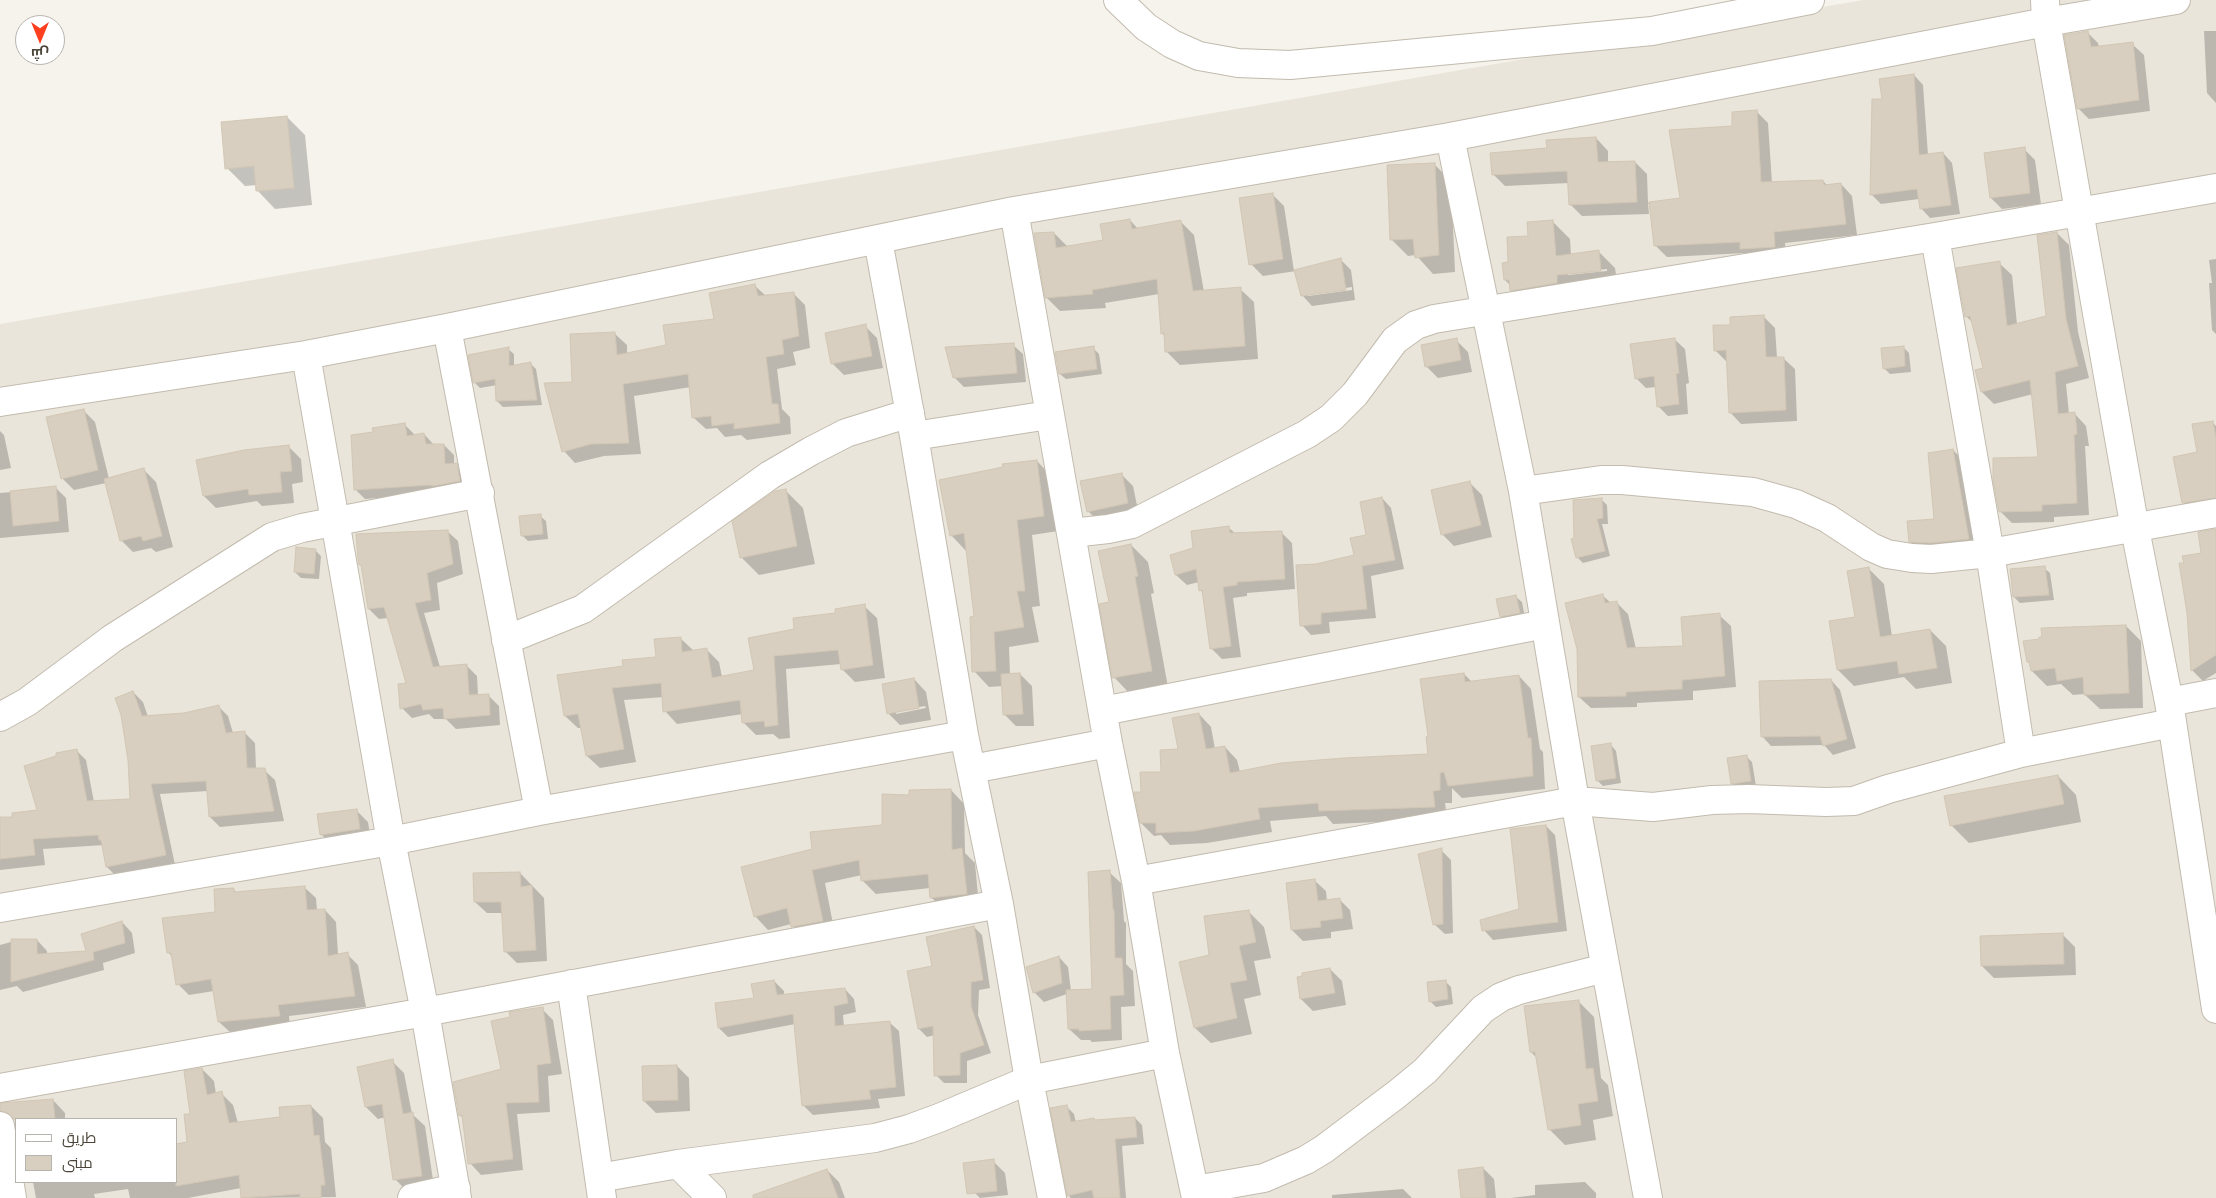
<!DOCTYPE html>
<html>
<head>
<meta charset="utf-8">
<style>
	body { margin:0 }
	#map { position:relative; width:2216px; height:1198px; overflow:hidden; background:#f6f3ec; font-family:"Space Grotesk",Cairo,sans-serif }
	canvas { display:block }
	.legend { position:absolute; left:15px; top:1118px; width:162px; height:65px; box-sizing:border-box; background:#fff; border:1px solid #b7b4b0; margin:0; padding:6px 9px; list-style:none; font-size:15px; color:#4b4439 }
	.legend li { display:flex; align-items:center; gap:10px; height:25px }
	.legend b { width:25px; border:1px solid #b7b4b0 }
	.north { position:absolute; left:15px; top:15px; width:50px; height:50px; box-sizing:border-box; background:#fff; border:1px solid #b7b4b0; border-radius:50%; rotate:180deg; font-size:14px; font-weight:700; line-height:20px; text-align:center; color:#4b4439 }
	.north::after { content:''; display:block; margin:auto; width:18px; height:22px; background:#fc3f1d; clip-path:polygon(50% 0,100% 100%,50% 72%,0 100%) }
</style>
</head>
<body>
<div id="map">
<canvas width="2216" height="1198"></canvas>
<ul class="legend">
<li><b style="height:6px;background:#fff"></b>طريق</li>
<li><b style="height:14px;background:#d8cfc1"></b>مبنى</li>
</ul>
<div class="north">ش</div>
</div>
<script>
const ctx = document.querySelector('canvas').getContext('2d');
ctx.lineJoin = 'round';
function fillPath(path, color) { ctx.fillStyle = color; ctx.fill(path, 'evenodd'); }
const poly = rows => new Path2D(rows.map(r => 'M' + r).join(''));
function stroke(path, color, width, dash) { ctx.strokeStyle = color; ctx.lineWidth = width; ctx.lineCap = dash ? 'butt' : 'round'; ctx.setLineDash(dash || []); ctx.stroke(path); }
fillPath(poly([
	[1863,0,2216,0,2216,1198,0,1198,0,324],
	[16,1119,176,1119,176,1182,16,1182]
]), '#eae5da');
fillPath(poly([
	[2204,31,2216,31,2216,103,2207,93],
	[2087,32,2098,43,2099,48,2132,44,2144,55,2150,111,2089,119,2078,108],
	[1914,75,1923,85,1928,155,1943,153,1952,163,1960,214,1930,218,1921,208,1919,199,1881,204,1871,194,1883,100],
	[1757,112,1768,123,1772,183,1823,181,1828,186,1841,184,1852,196,1857,235,1785,243,1786,258,1753,260,1746,253,1667,257,1655,245,1650,204,1648,204,1649,214,1582,216,1570,204,1569,183,1505,186,1493,174,1548,149,1596,138,1608,151,1608,163,1635,162,1647,174,1648,203,1681,199,1734,127],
	[287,117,305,135,312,205,275,209,257,190,257,185,245,186,227,168],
	[2024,149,2035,160,2041,204,2002,209,1991,198],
	[1434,164,1451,181,1455,272,1433,274,1416,255,1408,256,1391,239],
	[1272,194,1284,206,1294,271,1341,260,1351,270,1355,300,1312,306,1302,295,1296,271,1263,276,1251,264],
	[1352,287,1352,290,1308,296,1308,294],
	[1130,220,1138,229,1181,222,1194,235,1204,292,1240,289,1254,302,1258,359,1180,365,1166,351,1165,336,1162,333,1159,294,1105,303,1106,308,1060,311,1046,297,1054,233,1068,247,1104,241],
	[1553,222,1570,239,1571,255,1598,251,1615,268,1618,288,1529,307,1511,290,1511,286,1505,280,1510,263,1529,237],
	[1607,269,1607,271,1568,275,1568,273],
	[2057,233,2069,245,2078,332,2089,378,2066,384,2069,414,2074,413,2086,426,2089,446,2085,446,2089,515,2054,517,2054,522,2012,523,2000,511,2039,458,2033,394,1994,404,1982,392,1977,371,1985,369,1973,323,1966,316,1999,263,2012,275,2017,324,2047,317],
	[2216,259,2216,334,2212,330,2209,283,2212,283,2209,260],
	[755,286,766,296,793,293,805,305,810,348,793,352,796,365,777,369,782,409,790,417,791,434,747,440,741,435,725,437,717,428,706,429,694,418,691,387,634,396,641,454,604,456,575,463,564,451,574,383,615,334,627,345,627,354,667,346,715,320],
	[1763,316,1775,328,1777,358,1783,358,1795,369,1797,421,1741,424,1730,412,1727,362,1715,350,1732,326],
	[865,326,877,338,883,368,844,375,832,363],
	[1674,339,1685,349,1689,383,1686,384,1688,414,1668,416,1658,406,1656,387,1646,388,1636,378],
	[1456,340,1468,352,1472,372,1438,378,1426,366],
	[1013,345,1023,354,1026,382,964,387,954,377],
	[1903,347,1909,353,1911,372,1890,374,1884,368],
	[1093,348,1099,354,1102,374,1066,379,1060,374],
	[508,349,514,354,514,366,531,364,536,369,542,405,503,407,497,401,497,385,480,388,474,382],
	[83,410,95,422,109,479,144,470,156,482,173,547,156,552,151,548,133,552,121,540,106,483,74,490,62,478],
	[2212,422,2216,426,2216,511,2195,514,2183,502,2198,453],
	[405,425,415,435,424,434,434,445,444,445,454,455,454,465,467,475,470,491,365,499,355,489,374,433],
	[0,431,4,435,11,468,0,470],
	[289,447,301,459,303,482,292,484,294,503,262,506,257,501,216,508,204,496],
	[1953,450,1963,460,1978,549,1920,551,1910,541,1936,520],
	[1037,461,1052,477,1058,531,1032,535,1040,606,1032,607,1039,642,1009,647,1010,675,1020,674,1032,686,1034,726,1016,726,1004,714,1003,686,989,687,974,671,975,618,967,552,951,535],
	[1121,474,1133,486,1139,515,1100,523,1088,511],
	[1470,483,1482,495,1492,537,1454,546,1442,534],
	[56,488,66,498,69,532,0,538,0,493],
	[785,490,803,508,815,564,759,575,741,557],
	[1382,498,1391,508,1404,569,1371,576,1376,618,1329,622,1330,633,1311,635,1302,625,1316,565,1355,556,1368,536],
	[1601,499,1607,505,1608,524,1602,524,1610,556,1583,563,1577,557,1576,539],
	[540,516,546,521,548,539,528,541,522,535],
	[1228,527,1236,534,1281,532,1292,543,1295,589,1247,593,1247,596,1233,598,1241,657,1222,659,1211,648,1204,594,1200,590,1199,582,1187,585,1176,575,1194,549],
	[2216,530,2216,673,2203,681,2192,670,2185,564,2202,554],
	[447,531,458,541,463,574,437,583,440,610,424,613,440,667,466,665,477,676,478,696,488,695,499,706,500,725,456,729,446,719,434,719,429,714,412,718,402,708,407,684,388,618,379,619,369,609,363,568,360,564],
	[1131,545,1148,562,1154,593,1151,594,1168,687,1130,694,1114,677,1111,603],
	[315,550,321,556,319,579,301,578,295,572],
	[1868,568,1884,584,1892,636,1930,630,1946,646,1952,683,1916,689,1904,677,1854,686,1838,670,1830,622,1856,618],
	[2044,568,2050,573,2054,600,2020,603,2014,597],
	[1602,595,1611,603,1616,602,1628,614,1636,649,1684,647,1719,615,1731,626,1736,687,1693,691,1693,700,1637,703,1637,707,1591,708,1579,697],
	[1516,597,1522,602,1525,618,1506,622,1501,616],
	[864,606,877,618,885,678,855,682,842,669,841,664,786,669,790,738,779,739,773,734,756,735,743,722,743,714,677,724,665,711,664,697,624,700,636,762,600,768,587,756,582,728,578,728,565,716,624,667,657,658,680,638,694,651,706,649,719,662,722,677,756,671,795,630],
	[2126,626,2141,641,2143,708,2100,709,2084,694,2073,695,2061,684,2047,686,2032,671,2031,665,2028,662],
	[1464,674,1472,682,1519,676,1531,689,1540,749,1543,752,1545,789,1462,798,1452,788,1452,803,1445,803,1447,819,1333,824,1326,816,1270,821,1272,832,1207,843,1170,845,1161,835,1154,836,1141,823,1142,793,1162,773,1179,751,1199,714,1211,727,1215,749,1225,747,1237,760,1240,772,1429,755],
	[914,679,926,692,931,720,900,725,888,713],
	[925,706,926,708,896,714,896,711],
	[1831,680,1840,690,1856,748,1833,755,1824,745,1771,746,1762,736],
	[133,692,143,702,148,717,184,715,218,706,228,716,233,733,245,733,255,743,256,769,264,770,275,780,284,821,220,827,210,817,208,791,160,794,175,865,117,877,107,867,104,845,43,849,45,865,0,870,0,818,13,818,39,811,76,750,86,760,94,802,131,800],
	[1611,745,1616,751,1621,783,1603,786,1597,780],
	[1746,756,1752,762,1756,786,1738,789,1732,783],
	[2058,776,2076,795,2081,822,1969,843,1951,825],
	[951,790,964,804,965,853,975,863,979,907,945,911,931,897,930,888,876,894,863,881,862,875,825,883,835,934,805,940,791,924,768,930,755,916,813,850,883,826,910,796],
	[356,810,368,822,371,841,333,846,321,834],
	[1546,826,1555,835,1567,931,1493,940,1484,930,1520,910],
	[1441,850,1451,860,1453,933,1445,934,1434,924],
	[1109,872,1121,883,1124,921,1126,923,1126,964,1133,971,1135,1006,1121,1007,1122,1040,1092,1042,1090,1040,1081,1040,1069,1029,1067,994,1044,1002,1034,992,1059,957,1068,967,1071,991,1094,990],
	[520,873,544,898,547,961,517,963,505,951,503,913,487,913,475,902],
	[1315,881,1326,891,1327,901,1339,899,1350,910,1353,929,1331,932,1331,938,1303,941,1292,930,1287,884],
	[304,887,316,898,317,911,325,910,336,922,338,955,347,954,358,965,366,1007,289,1016,290,1027,231,1033,219,1022,214,991,189,995,178,984,173,958,168,952,217,913,233,889,237,893],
	[1249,912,1264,927,1271,958,1254,961,1261,995,1244,999,1252,1034,1211,1043,1195,1028,1210,956],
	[122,922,132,933,135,953,103,963,104,970,23,992,17,986,0,990,0,945,18,940,37,940,47,951,47,954,88,952],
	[974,927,982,935,990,988,979,990,978,1015,991,1053,967,1061,967,1083,944,1083,936,1075,935,1035,927,1037,919,1029,908,972,934,967],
	[2063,935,2075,947,2076,975,1994,978,1982,966],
	[1330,969,1342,981,1346,1005,1313,1011,1301,999],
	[774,981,784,991,784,996,845,989,854,999,856,1012,843,1015,844,1027,889,1022,899,1031,905,1096,878,1099,880,1108,813,1115,803,1105,795,1024,728,1037,719,1028,755,999],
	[1445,981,1451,987,1453,1004,1436,1007,1430,1001],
	[1578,1001,1594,1017,1601,1078,1608,1085,1613,1116,1593,1120,1596,1140,1565,1145,1549,1129,1537,1058,1531,1052],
	[542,1009,553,1020,562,1074,548,1076,550,1112,517,1114,523,1170,481,1175,470,1163,464,1120,460,1115,502,1070],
	[392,1061,404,1073,412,1114,425,1126,434,1187,407,1191,395,1179,386,1117,378,1119,366,1107],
	[677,1066,689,1078,690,1111,656,1113,644,1101],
	[202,1069,214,1081,216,1094,221,1093,233,1105,238,1123,281,1118,311,1106,323,1118,325,1142,331,1148,336,1197,243,1198,241,1188,188,1198,130,1198,128,1189,94,1194,95,1198,36,1198,33,1182,176,1182,188,1143,192,1115],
	[53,1100,65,1113,65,1119,16,1119,16,1122,14,1118],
	[1066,1106,1074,1114,1076,1123,1135,1118,1142,1125,1144,1144,1122,1146,1126,1198,1071,1198,1068,1195],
	[993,1161,1005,1173,1008,1195,980,1198,968,1186],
	[1483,1168,1494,1179,1496,1198,1462,1198],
	[827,1170,839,1182,845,1198,799,1198],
	[1585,1182,1596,1193,1596,1198,1511,1198,1535,1195,1535,1185],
	[1403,1189,1412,1198,1332,1198,1332,1195]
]), '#0003');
const building = poly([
	[2088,31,2091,47,2133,42,2139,100,2077,109,2064,35,2088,31],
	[1914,74,1919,155,1943,152,1951,205,1920,209,1917,189,1870,195,1872,99,1882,99,1879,79,1914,74],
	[1757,110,1761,182,1823,180,1824,185,1841,183,1846,224,1774,232,1775,247,1740,249,1740,242,1654,246,1649,202,1680,198,1669,130,1732,126,1732,112,1757,110],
	[287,116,294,188,256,191,254,166,225,169,221,122,287,116],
	[1596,137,1598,162,1635,161,1637,202,1569,205,1567,171,1492,175,1490,153,1547,148,1546,140,1596,137],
	[2025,147,2030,193,1990,198,1984,153,2025,147],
	[1435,163,1439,255,1415,258,1413,239,1390,240,1387,165,1435,163],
	[1273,193,1283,259,1249,265,1239,198,1273,193],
	[1130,219,1132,229,1181,220,1193,291,1241,287,1245,346,1165,352,1164,333,1161,334,1157,279,1092,290,1093,294,1045,298,1034,233,1054,232,1056,248,1103,240,1100,224,1130,219],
	[1553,220,1556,256,1599,250,1601,271,1557,275,1557,283,1510,291,1509,280,1504,280,1502,263,1508,262,1507,237,1528,236,1527,222,1553,220],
	[2057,232,2066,319,2078,366,2055,372,2058,414,2075,412,2077,434,2074,435,2077,503,2042,505,2042,511,1999,512,1993,480,1993,458,2038,457,2030,380,1981,392,1975,370,1983,368,1970,316,1965,317,1956,268,2000,261,2007,326,2046,316,2037,235,2057,232],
	[1341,258,1346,290,1301,296,1294,270,1341,258],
	[755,284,758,296,794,292,799,336,782,340,784,354,766,357,772,404,778,404,780,423,734,429,734,423,712,426,711,416,692,418,688,374,623,384,629,443,591,444,562,452,544,383,572,382,570,334,615,332,617,355,666,345,663,325,714,319,709,293,755,284],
	[1764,315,1766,357,1784,357,1786,410,1729,413,1726,350,1714,351,1713,325,1730,325,1730,317,1764,315],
	[866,324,872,356,831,364,825,333,866,324],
	[1457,338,1461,360,1425,367,1421,345,1457,338],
	[1675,338,1679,373,1676,374,1679,404,1657,407,1654,376,1635,379,1630,344,1675,338],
	[1014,343,1017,373,953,378,945,347,1014,343],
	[1094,346,1097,369,1059,374,1055,352,1094,346],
	[1904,346,1905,366,1883,369,1881,348,1904,346],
	[509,347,509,366,531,362,537,400,496,401,495,379,473,383,468,355,509,347],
	[84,409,98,470,61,479,46,417,84,409],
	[2213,421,2216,438,2216,498,2182,503,2173,457,2197,452,2192,424,2213,421],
	[405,423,407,436,424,433,426,444,444,444,445,464,457,463,460,481,433,486,430,485,354,490,351,435,373,432,372,428,405,423],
	[289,445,292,471,280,472,282,492,249,495,248,489,203,496,196,460,244,450,289,445],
	[1953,449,1969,539,1931,543,1909,542,1907,521,1934,519,1928,453,1953,449],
	[1037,460,1044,516,1017,520,1025,591,1017,591,1024,627,994,632,996,671,972,672,970,617,974,616,964,533,950,536,939,480,1003,467,1002,464,1037,460],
	[144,468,162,536,143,541,141,536,120,541,104,479,144,468],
	[1122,473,1128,503,1087,512,1080,481,1122,473],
	[1470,481,1481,525,1441,535,1431,490,1470,481],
	[56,486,59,521,13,526,10,491,56,486],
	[786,489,797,546,740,558,732,521,775,491,786,489],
	[1382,497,1395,560,1362,566,1367,609,1321,613,1321,624,1300,626,1296,565,1316,564,1354,555,1350,538,1366,535,1360,502,1382,497],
	[1602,498,1603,518,1597,519,1605,551,1576,558,1571,539,1574,538,1573,500,1602,498],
	[541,514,543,534,521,536,519,516,541,514],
	[1229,526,1230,533,1282,531,1285,579,1237,582,1237,585,1223,587,1231,646,1210,649,1202,590,1199,591,1196,569,1175,575,1170,555,1193,548,1191,531,1229,526],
	[2216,529,2216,655,2191,671,2187,613,2179,563,2184,563,2182,556,2201,553,2198,532,2216,529],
	[448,530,453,564,427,573,431,600,415,603,433,667,467,664,469,695,489,694,490,715,444,719,443,708,423,710,421,704,400,709,398,684,406,683,384,607,368,609,361,565,359,565,358,559,356,534,448,530],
	[1131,544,1138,576,1135,577,1152,671,1112,678,1099,604,1109,602,1098,551,1131,544],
	[296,547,316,549,314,574,294,572,296,547],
	[2045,566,2049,595,2013,597,2010,569,2045,566],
	[1869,567,1880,637,1930,629,1937,668,1899,674,1897,661,1837,670,1829,621,1855,617,1847,571,1869,567],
	[1603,594,1605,603,1617,601,1627,648,1683,646,1681,617,1720,613,1725,676,1682,680,1682,689,1626,692,1626,696,1578,697,1577,649,1565,603,1603,594],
	[1516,595,1520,613,1500,617,1496,599,1516,595],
	[865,604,873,665,841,670,838,650,774,656,778,725,765,727,764,721,742,723,740,700,663,712,661,683,612,688,624,749,586,756,578,714,564,716,557,675,623,666,622,660,656,657,654,639,681,637,682,652,707,648,712,678,754,670,748,638,794,629,793,618,835,613,835,609,865,604],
	[2126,625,2129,693,2084,695,2083,677,2057,681,2055,668,2031,671,2029,662,2027,662,2023,641,2039,639,2039,637,2042,637,2041,628,2126,625],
	[1020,673,1023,714,1003,715,1001,674,1020,673],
	[1464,673,1465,682,1519,675,1528,738,1531,738,1533,776,1448,786,1444,772,1440,773,1440,790,1433,791,1435,807,1319,811,1318,803,1258,808,1260,819,1194,831,1156,833,1156,823,1140,823,1134,792,1141,792,1140,772,1161,772,1160,750,1178,749,1172,718,1199,713,1206,749,1225,746,1230,773,1281,763,1344,758,1428,754,1426,737,1428,736,1420,679,1464,673],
	[914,678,919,708,887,714,882,684,914,678],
	[1831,679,1847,739,1823,746,1820,736,1761,737,1759,681,1831,679],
	[133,691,142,716,184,713,219,705,226,733,245,731,247,768,265,768,274,811,209,817,206,781,151,784,166,855,106,867,101,840,99,840,98,835,33,839,35,855,0,859,0,817,12,817,12,813,37,810,24,766,56,756,56,753,77,749,87,801,130,799,128,760,121,715,115,698,133,691],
	[1611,743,1616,778,1596,781,1591,746,1611,743],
	[1747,755,1751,781,1731,784,1727,758,1747,755],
	[2058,775,2064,804,1950,826,1944,796,2058,775],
	[951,789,952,850,962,848,967,894,930,898,928,874,861,881,859,860,812,870,823,921,791,927,787,908,754,917,741,867,812,849,810,832,882,825,882,794,909,795,909,790,951,789],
	[357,809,360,829,320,835,317,814,357,809],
	[1546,825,1558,922,1482,931,1480,920,1519,909,1510,829,1546,825],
	[1442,848,1443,924,1433,925,1418,854,1442,848],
	[1110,870,1113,910,1114,910,1115,958,1122,958,1124,995,1110,996,1111,1029,1079,1031,1079,1029,1068,1029,1066,990,1092,989,1088,872,1110,870],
	[520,872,521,887,532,885,536,950,504,952,501,902,474,902,473,873,520,872],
	[1315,879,1318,901,1340,898,1343,918,1320,921,1321,927,1291,930,1286,883,1315,879],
	[305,886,307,910,325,909,328,956,348,952,355,996,278,1005,280,1016,218,1022,211,979,176,985,171,953,167,953,162,918,215,912,214,889,234,888,234,892,305,886],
	[1249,910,1256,942,1239,946,1247,980,1230,983,1237,1018,1194,1028,1179,962,1209,955,1204,916,1249,910],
	[122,921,125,943,93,952,94,960,11,982,11,939,37,939,37,954,86,951,81,934,122,921],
	[974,926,983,980,971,982,971,1006,984,1045,960,1053,960,1075,934,1076,933,1026,918,1029,907,971,932,966,926,937,974,926],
	[2063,933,2064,964,1981,966,1980,936,2063,933],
	[1059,956,1062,983,1033,993,1026,967,1059,956],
	[1330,968,1335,993,1300,999,1297,977,1302,976,1302,973,1330,968],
	[774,980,777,995,845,988,848,1003,834,1006,835,1026,890,1021,896,1087,869,1090,871,1099,802,1106,793,1014,718,1028,715,1003,754,998,751,984,774,980],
	[1446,980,1448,999,1429,1002,1427,982,1446,980],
	[1579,1000,1586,1069,1593,1068,1598,1101,1578,1104,1581,1125,1548,1130,1535,1052,1530,1052,1524,1006,1579,1000],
	[543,1007,551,1063,537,1065,539,1102,506,1103,513,1159,468,1164,462,1115,459,1116,453,1082,501,1069,491,1021,510,1017,509,1012,543,1007],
	[393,1059,403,1114,413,1112,422,1176,393,1180,382,1104,365,1107,357,1067,393,1059],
	[677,1065,678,1100,643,1101,642,1066,677,1065],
	[202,1068,207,1095,222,1091,229,1123,280,1117,279,1107,311,1105,314,1136,319,1135,325,1185,321,1185,321,1198,300,1198,300,1194,241,1198,239,1175,176,1186,176,1144,187,1142,184,1114,190,1114,184,1071,202,1068],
	[53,1099,55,1119,14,1119,6,1112,0,1111,0,1103,53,1099],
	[1067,1105,1071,1122,1094,1118,1095,1120,1135,1117,1137,1137,1115,1139,1120,1198,1094,1198,1092,1190,1067,1196,1050,1108,1067,1105],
	[994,1159,997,1191,967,1194,963,1163,994,1159],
	[1483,1167,1486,1198,1461,1198,1458,1170,1483,1167],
	[827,1169,838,1198,753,1198,753,1195,827,1169]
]);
fillPath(building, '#d8cfc1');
stroke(building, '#d3c7b4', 1);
const minor = poly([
	[1118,0,1146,27,1172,44,1199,56,1238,63,1290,65,1652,31,1810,0],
	[2045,0,2046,22,2079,211,2135,529,2169,702,2216,1009],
	[1450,137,1523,491,1575,801,1648,1198],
	[1014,211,1108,743,1136,881,1165,1053,1196,1198],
	[1935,237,1990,553,2021,753],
	[878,240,914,436,964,735,999,904,1029,1080,1052,1198],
	[447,328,539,811],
	[306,355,391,841,425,1012,457,1198],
	[0,402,306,355,447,328,1014,211,1450,137,2046,22,2176,0],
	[914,436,1049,415],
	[1523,491,1601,480,1622,480,1753,492,1796,504,1827,518,1871,547,1887,554,1912,558,1931,559,1990,553,2216,513],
	[1072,533,1108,529,1132,524,1307,434,1331,418,1355,394,1395,340,1416,325,1434,319,1935,237,2216,188],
	[506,640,583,609,770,475,811,451,846,433,910,413],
	[2169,702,2216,693],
	[1103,711,1545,624],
	[0,717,27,702,113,638,272,537,302,528,480,493],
	[972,769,1108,743],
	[1136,881,1575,801,1653,807,1712,800,1749,799,1826,802,1854,801,1888,789,2021,753,2172,723],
	[0,908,391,841,539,811,964,735],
	[571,984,602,1198],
	[0,1088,425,1012,999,904],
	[0,1126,12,1198],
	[678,1164,712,1198],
	[599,1178,678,1164,875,1138,909,1129,939,1118,1029,1080,1165,1053],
	[1195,1190,1264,1178,1306,1160,1324,1149,1397,1094,1425,1071,1483,1009,1501,997,1519,990,1605,968],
	[412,1198,456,1188]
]);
stroke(minor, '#c2bbae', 30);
stroke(minor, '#fff', 28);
</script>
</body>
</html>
